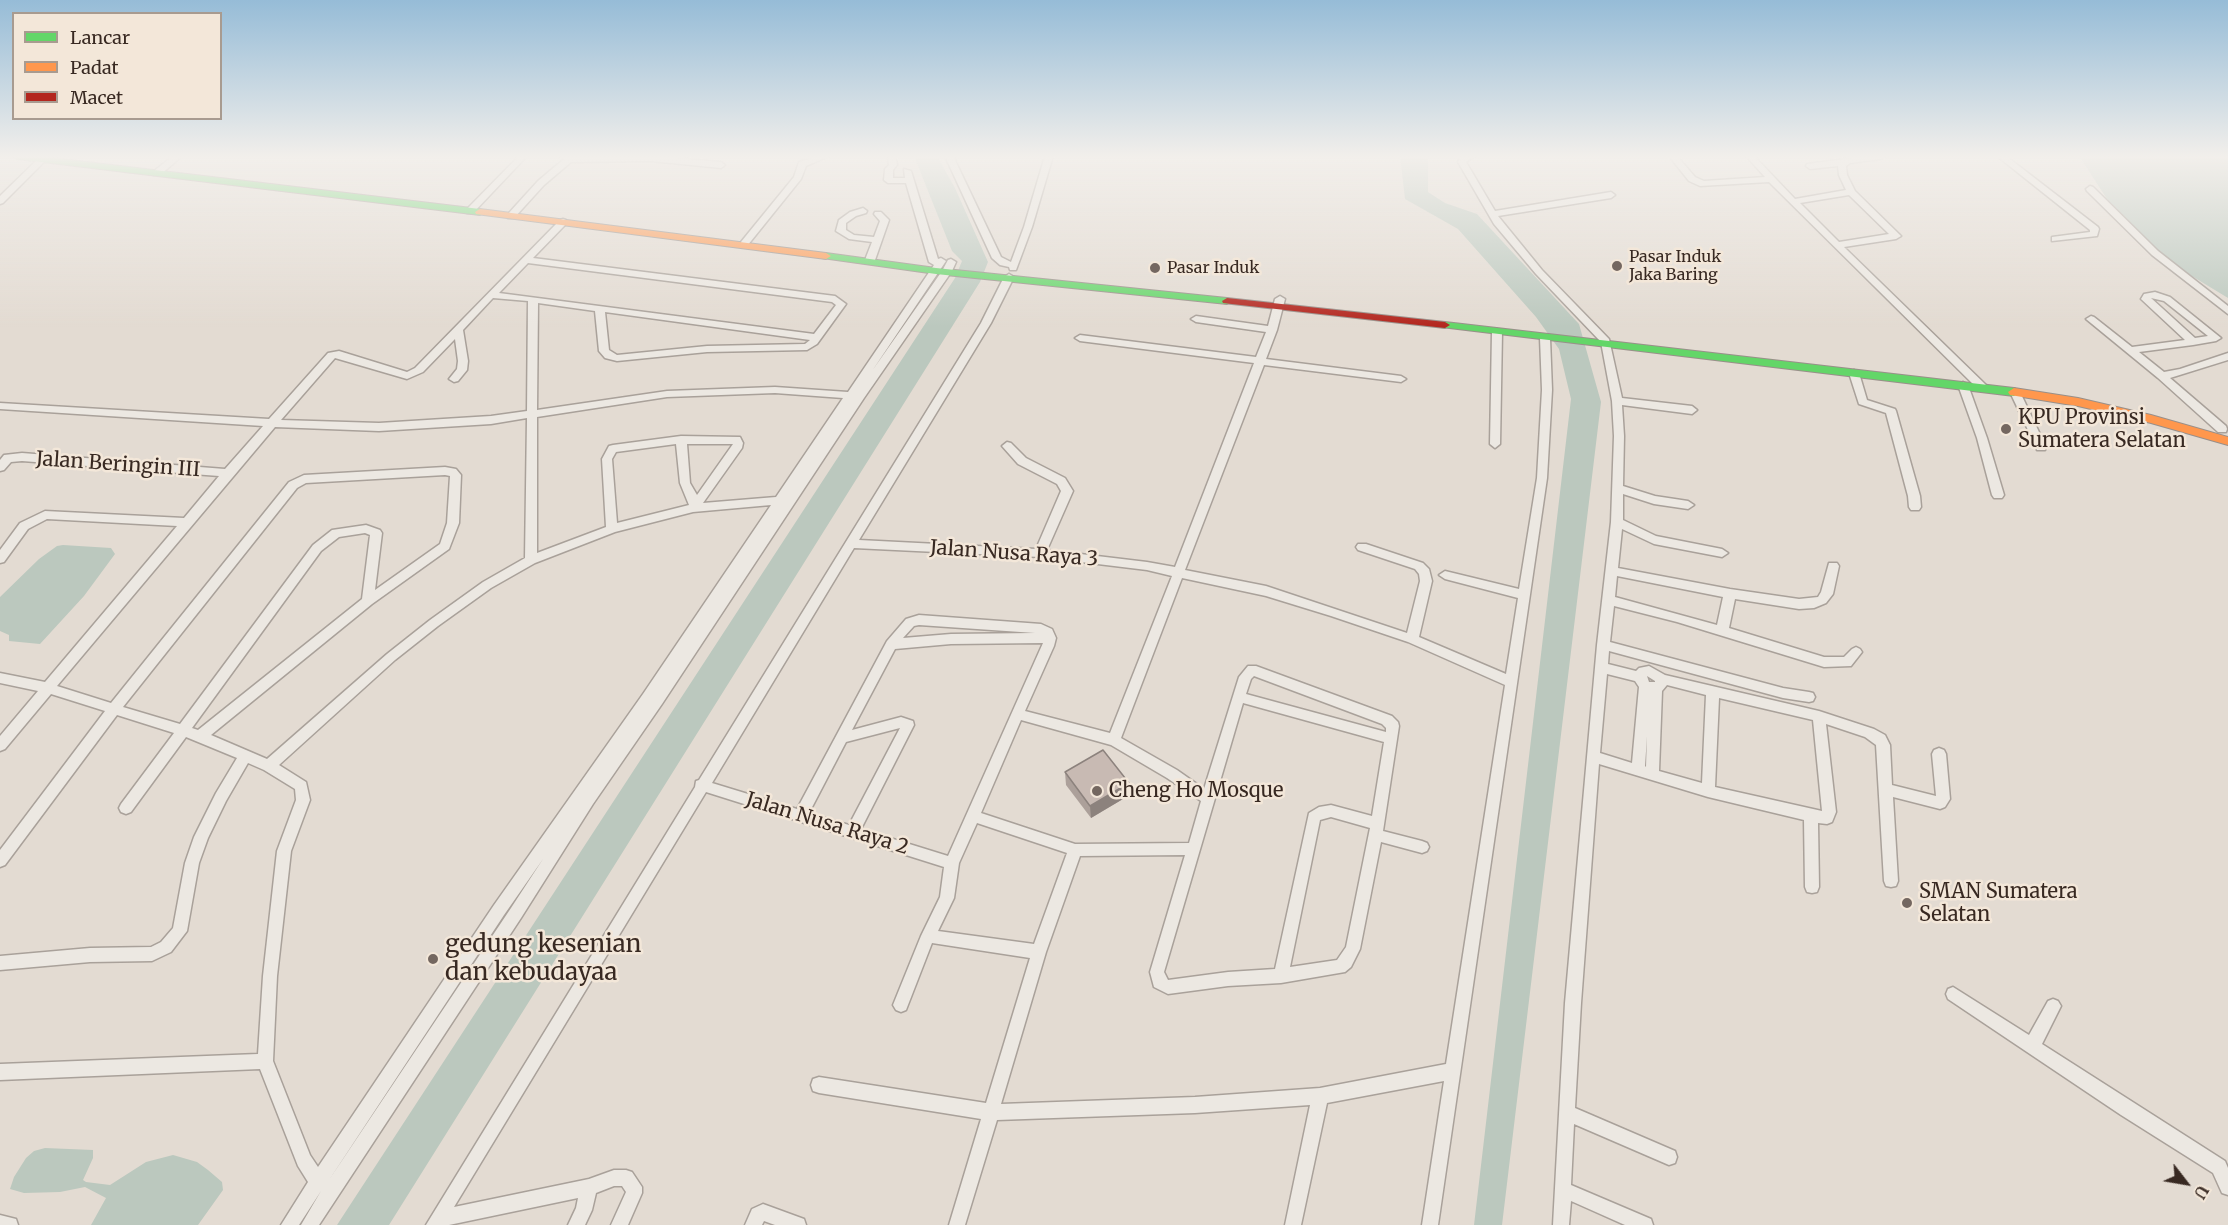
<!DOCTYPE html>
<html>
<head>
<meta charset="utf-8">
<style>
  body { margin:0 }
  #map { position:relative; width:2228px; height:1225px; overflow:hidden; background:#e3dbd2; font-family:Merriweather,serif }
  canvas { display:block }
  .legend { position:absolute; left:12px; top:12px; width:210px; height:108px; box-sizing:border-box; background:#f3e7d9; border:2px solid #a89b90; margin:0; padding:8px 10px; list-style:none; font-size:18px; color:#382922 }
  .legend li { display:flex; align-items:center; gap:12px; height:30px }
  .legend b { width:30px; border:2px solid #a89b90 }
  .north { position:absolute; left:2156px; top:1153px; width:60px; height:60px; -webkit-text-stroke:4px #f3e7d9; paint-order:stroke; rotate:121deg; font-size:16px; font-weight:700; line-height:24px; text-align:center; color:#382922 }
  .north::after { content:''; display:block; margin:auto; width:21px; height:27px; background:#382922; clip-path:polygon(50% 0,100% 100%,50% 72%,0 100%) }
</style>
</head>
<body>
<div id="map">
<canvas width="2228" height="1225"></canvas>
<ul class="legend">
<li><b style="height:8px;background:#63d668"></b>Lancar</li>
<li><b style="height:8px;background:#ff974d"></b>Padat</li>
<li><b style="height:8px;background:#b3261e"></b>Macet</li>
</ul>
<div class="north">U</div>
</div>
<script>
const g = document.querySelector('canvas').getContext('2d');
g.lineJoin = 'round';
function paint(path, color) { g.fillStyle = color; g.fill(path, 'evenodd'); }
const shape = rows => new Path2D(rows.map(r => 'M' + r).join(''));
function trace(path, color, width, dash) { g.strokeStyle = color; g.lineWidth = width; g.lineCap = dash ? 'butt' : 'round'; g.setLineDash(dash || []); g.stroke(path); }
function write(font, color, halo, rows, align = 'center') {
  g.font = font + ' Merriweather,serif'; g.lineWidth = 5; g.setLineDash([]); g.textBaseline = 'middle'; g.strokeStyle = halo; g.fillStyle = color; for (const [text, x, y, turn = 0] of rows) {
    g.save(); g.translate(x, y); g.rotate((+turn || 0) * Math.PI / 180); g.textAlign = isNaN(turn) ? turn : align; if (halo) g.strokeText(text, 0, 0); g.fillText(text, 0, 0); g.restore();
  }
}
const water = shape([
  [914,156,937,156,955,188,988,262,980,282,389,1225,337,1225,955,278,962,261,952,251],
  [1400,156,1428,156,1428,192,1445,203,1477,214,1579,324,1601,402,1502,1225,1474,1225,1571,399,1559,349,1536,317,1458,229,1405,199],
  [2079,156,2228,156,2228,298,2172,264,2107,199],
  [63,545,111,548,115,554,84,596,40,644,9,641,9,635,0,631,0,597,39,559,57,546],
  [45,1148,93,1150,93,1158,83,1180,86,1182,110,1185,146,1162,173,1155,197,1162,208,1170,222,1182,223,1190,198,1225,91,1225,106,1198,85,1187,60,1192,24,1193,10,1189,14,1177,26,1158,34,1151]
]);
const street = shape([
  [173,156,182,156,160,175,154,175,154,171,173,156],
  [519,156,527,156,473,213,467,213,467,209,519,156],
  [560,156,652,156,721,162,725,165,721,168,651,161,571,162,544,185,514,218,508,218,508,214,538,181,564,159,560,156],
  [818,156,829,156,806,166,801,179,747,246,741,246,741,242,794,177,799,162,818,156],
  [892,156,896,159,897,165,893,170,893,178,905,178,904,169,911,171,938,259,941,258,946,261,872,371,942,271,948,260,951,259,956,262,952,271,864,398,662,704,593,804,521,918,319,1225,301,1225,321,1191,299,1225,281,1225,308,1182,298,1166,260,1069,0,1080,0,1064,258,1054,263,976,277,851,296,800,295,789,264,770,248,763,226,801,208,838,199,863,187,931,171,952,152,961,90,962,0,970,0,956,90,948,151,947,161,942,173,928,185,863,194,837,216,793,237,758,186,737,131,812,126,814,121,812,119,808,121,804,174,733,117,715,5,865,0,867,0,850,105,711,51,694,5,749,0,751,0,736,38,691,0,683,0,673,45,682,177,526,47,519,28,529,4,562,0,563,0,550,20,523,45,511,184,518,219,476,22,461,11,462,4,470,0,471,0,460,4,455,22,453,225,469,263,426,0,409,0,403,269,419,328,353,339,351,407,372,415,368,560,220,563,219,566,220,566,224,533,258,835,296,846,304,817,344,807,350,707,352,617,361,605,358,599,351,595,311,538,303,537,410,667,391,775,387,848,392,934,265,929,262,906,183,888,183,884,180,885,169,889,165,888,159,892,156],
  [528,263,832,302,836,305,814,334,499,293,528,263],
  [493,298,528,301,527,411,491,416,379,423,281,420,335,358,407,379,423,372,455,339,458,361,457,369,449,379,454,382,458,381,467,370,468,361,463,330,493,298],
  [605,312,810,340,805,344,707,346,617,355,609,350,605,312],
  [775,393,843,398,776,497,703,503,742,448,743,443,740,437,681,436,613,445,609,446,602,459,606,527,537,553,537,417,667,397,775,393],
  [527,418,525,558,483,582,430,620,387,654,267,759,211,735,372,604,449,549,459,523,461,475,456,469,445,467,304,475,289,482,111,703,57,686,275,427,379,431,491,424,527,418],
  [676,444,680,483,689,505,617,523,612,459,616,452,676,444],
  [687,444,733,444,697,495,690,483,687,444],
  [445,475,450,476,447,523,440,544,375,590,382,533,380,530,366,525,332,530,313,545,180,724,123,707,297,488,306,483,445,475],
  [771,505,643,694,494,905,318,1167,310,1155,273,1061,277,976,291,851,310,800,306,782,279,765,395,660,438,626,491,588,535,563,615,532,693,512,771,505],
  [365,533,370,535,362,599,198,730,192,728,321,551,339,537,365,533],
  [543,859,511,908,329,1180,504,915,543,859],
  [945,156,953,156,1001,257,1011,262,1024,227,1045,156,1053,156,1032,227,1016,270,1010,270,1009,267,1000,265,992,258,945,156],
  [1461,156,1475,156,1466,162,1495,211,1611,192,1615,195,1611,198,1498,216,1542,270,1609,339,1622,398,1692,406,1697,410,1692,414,1622,405,1624,436,1623,486,1655,496,1688,501,1694,505,1688,509,1654,504,1623,494,1623,520,1656,536,1722,549,1728,553,1722,557,1654,544,1622,529,1618,568,1730,589,1799,599,1818,597,1821,592,1829,563,1837,563,1839,566,1833,594,1826,603,1814,608,1799,609,1735,599,1729,628,1824,657,1844,657,1852,649,1856,647,1860,649,1862,652,1851,666,1824,667,1677,622,1614,606,1610,642,1783,688,1809,692,1813,693,1815,697,1813,701,1809,702,1783,698,1609,651,1608,664,1636,671,1639,668,1649,666,1665,675,1819,711,1874,729,1885,735,1890,745,1892,785,1936,796,1932,754,1934,750,1939,748,1944,750,1946,754,1950,799,1945,807,1940,809,1893,797,1898,881,1896,886,1891,887,1886,886,1884,881,1876,745,1865,737,1826,724,1836,812,1832,822,1827,824,1818,823,1819,887,1817,892,1812,893,1807,892,1805,887,1804,820,1708,797,1599,764,1581,1003,1575,1108,1675,1151,1677,1157,1675,1163,1669,1165,1574,1124,1571,1185,1651,1219,1653,1225,1625,1225,1571,1201,1569,1225,1553,1225,1565,1003,1597,645,1611,522,1614,436,1612,401,1601,342,1536,274,1494,224,1458,162,1461,156],
  [1617,576,1723,597,1717,625,1615,597,1617,576],
  [1607,674,1635,681,1639,687,1632,763,1600,753,1607,674],
  [1647,676,1655,681,1655,682,1649,682,1647,676],
  [1667,685,1706,695,1702,783,1659,771,1662,691,1667,685],
  [1719,698,1813,720,1822,811,1715,787,1719,698],
  [1647,736,1646,767,1645,766,1647,736],
  [1669,156,1677,156,1695,177,1704,181,1765,177,1746,156,1754,156,1795,199,1846,190,1839,175,1838,166,1810,169,1806,166,1807,164,1867,156,1885,156,1881,159,1850,163,1846,166,1847,175,1855,191,1901,236,1896,239,1844,247,1986,385,1986,389,1978,389,1769,182,1700,186,1689,181,1669,156],
  [1849,195,1889,234,1839,242,1800,203,1849,195],
  [1997,156,2006,156,2098,227,2099,229,2097,236,2052,241,2052,237,2090,232,2090,230,1997,156],
  [40,157,47,159,3,203,0,204,0,196,40,157],
  [2090,186,2093,187,2158,251,2228,306,2228,314,2152,255,2087,191,2086,189,2090,186],
  [863,208,867,211,866,213,856,216,846,223,846,230,854,235,874,237,880,221,874,214,875,212,881,212,889,220,875,260,870,263,865,260,872,242,849,239,836,231,839,220,850,212,863,208],
  [1009,274,1014,277,991,323,859,540,1036,549,1061,491,1057,484,1018,464,1002,446,1007,442,1011,443,1026,458,1065,478,1073,491,1047,550,1147,562,1175,567,1254,363,1080,341,1075,338,1080,335,1256,357,1266,332,1196,322,1191,319,1196,316,1268,326,1275,299,1280,296,1285,299,1277,330,1266,359,1401,376,1406,379,1401,382,1264,365,1185,570,1266,586,1407,633,1420,581,1419,574,1415,569,1358,550,1356,547,1358,544,1366,544,1423,563,1429,569,1432,581,1419,637,1506,674,1518,598,1445,579,1439,575,1445,571,1519,589,1537,478,1542,390,1540,338,1545,335,1550,338,1552,390,1547,478,1438,1225,1422,1225,1444,1081,1327,1103,1301,1225,1285,1225,1310,1105,1195,1113,997,1120,965,1225,949,1225,981,1119,819,1093,813,1091,811,1085,813,1079,819,1077,986,1103,1030,958,932,943,906,1010,901,1012,896,1010,893,1005,921,936,940,897,944,867,706,792,454,1207,589,1179,614,1170,626,1170,632,1172,642,1187,642,1193,628,1225,611,1225,626,1192,622,1186,614,1186,596,1193,592,1210,585,1225,568,1225,576,1208,578,1198,449,1225,426,1225,695,787,696,781,699,780,981,323,1004,277,1009,274],
  [854,548,1040,557,1147,570,1172,576,1110,733,1025,711,1054,646,1056,638,1052,629,1041,624,919,615,906,619,887,641,797,809,712,783,854,548],
  [1182,578,1266,596,1331,616,1408,642,1505,685,1446,1064,1320,1088,1195,1097,1001,1104,1046,952,1080,856,1185,855,1150,972,1154,987,1168,994,1228,986,1281,983,1345,972,1351,967,1360,949,1381,842,1422,853,1427,851,1429,847,1427,843,1422,841,1383,831,1399,726,1398,722,1392,716,1256,666,1248,666,1239,677,1204,789,1177,770,1121,738,1182,578],
  [919,625,1035,633,951,634,903,638,914,626,919,625],
  [1043,643,948,856,861,829,914,725,913,721,901,717,852,730,895,649,951,644,1043,643],
  [1254,676,1382,724,1386,728,1386,732,1246,694,1251,679,1254,676],
  [1243,703,1384,742,1372,816,1331,805,1319,807,1309,813,1275,969,1228,972,1168,980,1164,972,1243,703],
  [1021,720,1111,745,1167,778,1201,801,1189,843,1075,844,981,813,1021,720],
  [900,728,849,825,809,813,846,742,900,728],
  [1331,817,1370,828,1346,947,1337,960,1290,967,1320,820,1331,817],
  [977,823,1067,853,1034,944,938,931,954,898,959,863,977,823],
  [2155,292,2170,297,2221,338,2216,341,2193,345,2139,352,2164,372,2180,369,2228,353,2228,360,2170,378,2226,426,2227,429,2226,432,2218,432,2158,378,2086,319,2091,316,2094,317,2132,347,2185,340,2141,299,2144,294,2155,292],
  [2151,298,2164,301,2208,336,2195,338,2151,298],
  [1497,329,1502,332,1500,444,1495,448,1490,444,1492,332,1497,329],
  [1854,370,1859,373,1867,400,1895,409,1896,411,1920,496,1921,507,1919,510,1911,510,1909,507,1908,496,1886,413,1859,404,1849,373,1854,370],
  [1963,382,1968,385,1987,438,2004,495,2002,498,1994,498,1992,495,1977,438,1958,385,1963,382],
  [2015,389,2020,392,2046,447,2045,450,2037,450,2036,447,2010,392,2015,389],
  [1953,987,2029,1035,2048,1001,2053,999,2058,1001,2061,1006,2042,1044,2225,1161,2228,1168,2228,1195,2222,1193,2213,1173,2121,1115,1948,999,1946,994,1948,989,1953,987],
  [763,1204,804,1219,806,1225,775,1225,764,1221,762,1225,745,1225,752,1209,763,1204],
  [0,1215,16,1219,18,1225,0,1225,0,1215]
]);
const fast = shape([
  [12,156,37,156,480,209,485,212,480,215,17,159,12,156],
  [826,253,936,268,1227,298,1232,301,1227,304,936,274,822,258,822,254,826,253],
  [1445,322,2014,388,2020,392,2014,396,1441,327,1440,325,1445,322]
]);
const slow = shape([
  [480,209,826,253,831,256,826,259,476,214,475,212,480,209],
  [2014,388,2078,398,2151,415,2228,437,2228,445,2151,423,2078,406,2010,395,2008,392,2014,388]
]);
const jam = shape([
  [1227,298,1445,322,1450,325,1445,328,1223,303,1222,301,1227,298]
]);
const wall = shape([
  [1065,772,1128,796,1091,818,1066,785]
]);
const shadedWall = shape([
  [1129,783,1128,796,1091,818,1090,806]
]);
const building = shape([
  [1103,750,1129,783,1090,806,1065,772,1103,750]
]);
const markers = [
  [1617,266,6,"#746760"],
  [1155,268,6,"#746760"],
  [2006,429,6,"#746760"],
  [1097,791,6,"#746760"],
  [1907,903,6,"#746760"],
  [433,959,6,"#746760"]
];
const farPoinames = [
  ["Pasar Induk",1629,257],
  ["Jaka Baring",1629,275],
  ["Pasar Induk",1167,268]
];
const poiNames = [
  ["KPU Provinsi",2018,418],
  ["Sumatera Selatan",2018,441],
  ["Cheng Ho Mosque",1109,791],
  ["SMAN Sumatera",1919,892],
  ["Selatan",1919,915]
];
const streetNames = [
  ["Jalan Beringin III",118,465,4],
  ["Jalan Nusa Raya 3",1014,554,4],
  ["Jalan Nusa Raya 2",827,824,17]
];
const nearPoinames = [
  ["gedung kesenian",445,945],
  ["dan kebudayaa",445,973]
];
paint(water, '#bbc8be');
trace(street, '#a9a19a', 3);
trace(fast, '#99908a', 2);
trace(slow, '#99908a', 2);
trace(jam, '#99908a', 2);
paint(street, '#ece8e2');
paint(fast, '#63d668');
paint(slow, '#ff974d');
paint(jam, '#b3261e');
paint(wall, '#aca09a');
paint(shadedWall, '#8c827d');
paint(building, '#c8bab3');
trace(building, '#8c827d', 1.5);
const sky = g.createLinearGradient(0, 0, 0, 327);
sky.addColorStop(0, '#96bcd7');
sky.addColorStop(0.48, '#f2efeb');
sky.addColorStop(1, '#f2efeb00');
g.fillStyle = sky;
g.fillRect(0, 0, 2228, 327);
for (const [x, y, r, color] of markers) { const dot = new Path2D(); dot.arc(x, y, r, 0, 2 * Math.PI); g.fillStyle = color; g.fill(dot); trace(dot, '#f3e7d9', 2); }
write('16px', '#382922', '#f3e7d9', farPoinames, 'left');
write('20px', '#382922', '#f3e7d9', poiNames, 'left');
write('20px', '#382922', '#f3e7d9', streetNames);
write('24px', '#382922', '#f3e7d9', nearPoinames, 'left');
</script>
</body>
</html>
